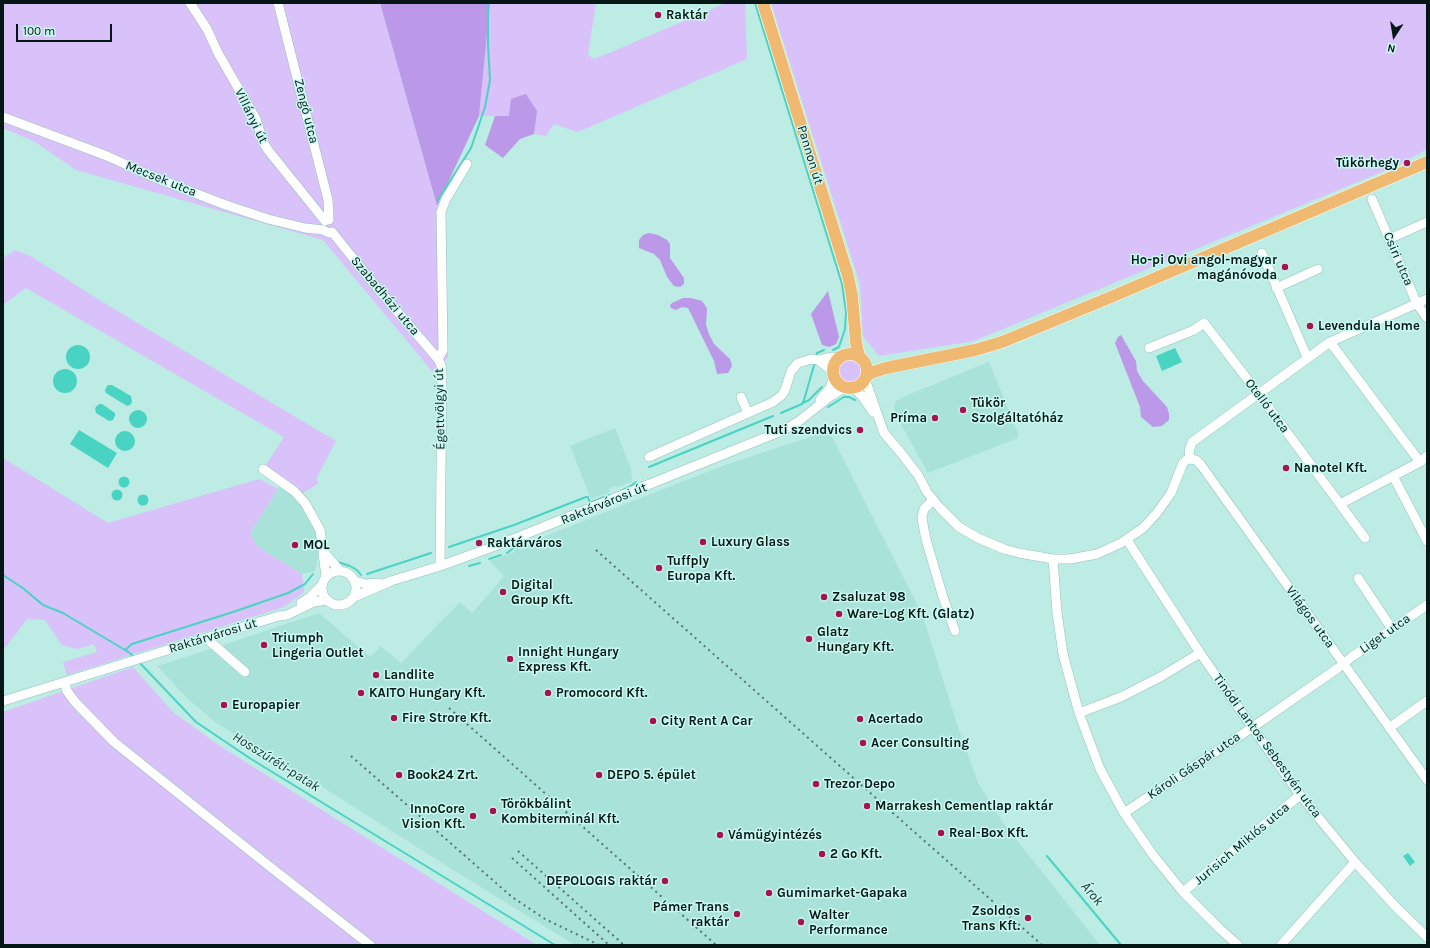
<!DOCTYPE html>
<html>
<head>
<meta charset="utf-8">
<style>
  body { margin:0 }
  #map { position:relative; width:1430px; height:948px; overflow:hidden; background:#bcece4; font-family:Karla,sans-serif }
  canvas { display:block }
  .frame { position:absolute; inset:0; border:4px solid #051715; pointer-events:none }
  .north { position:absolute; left:1374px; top:16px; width:40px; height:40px; -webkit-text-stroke:3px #c9f9f1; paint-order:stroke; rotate:192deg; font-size:11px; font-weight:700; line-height:16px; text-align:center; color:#051715 }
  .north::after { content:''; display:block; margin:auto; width:14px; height:18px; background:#051715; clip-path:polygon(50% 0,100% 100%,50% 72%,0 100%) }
  .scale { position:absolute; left:16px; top:24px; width:96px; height:18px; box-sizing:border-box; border:2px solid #051715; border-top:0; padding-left:5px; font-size:12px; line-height:14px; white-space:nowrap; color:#051715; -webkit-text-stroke:3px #c9f9f1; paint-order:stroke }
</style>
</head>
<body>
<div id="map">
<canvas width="1430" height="948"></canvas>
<div class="frame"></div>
<div class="north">N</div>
<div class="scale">100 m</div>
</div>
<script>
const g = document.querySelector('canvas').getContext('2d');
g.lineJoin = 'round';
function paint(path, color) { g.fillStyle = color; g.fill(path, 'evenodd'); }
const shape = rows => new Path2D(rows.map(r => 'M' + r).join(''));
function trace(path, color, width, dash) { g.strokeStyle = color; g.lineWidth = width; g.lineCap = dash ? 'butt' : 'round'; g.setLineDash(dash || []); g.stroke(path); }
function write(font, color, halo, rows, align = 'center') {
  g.font = font + ' Karla,sans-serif'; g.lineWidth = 3; g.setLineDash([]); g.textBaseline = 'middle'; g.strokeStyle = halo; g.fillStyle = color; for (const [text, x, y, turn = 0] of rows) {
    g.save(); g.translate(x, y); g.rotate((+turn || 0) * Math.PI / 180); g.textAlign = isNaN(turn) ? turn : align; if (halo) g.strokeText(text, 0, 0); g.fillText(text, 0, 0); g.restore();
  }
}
const built = shape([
  [989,362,1018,433,1018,438,928,473,896,415,894,408,896,401,903,397],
  [615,428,631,469,632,482,617,487,616,486,610,488,609,492,591,499,570,446],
  [829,431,922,614,957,724,978,783,1004,824,1100,945,575,945,466,878,316,783,260,750,214,721,188,699,157,666,211,649,245,677,249,672,224,648,223,645,319,613,370,657,381,646,401,663,460,602,472,613,488,595,504,576,490,561,514,552,516,548,681,482,731,463],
  [281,485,289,491,305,509,318,535,318,556,315,571,302,574,258,547,250,533]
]);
const green = shape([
  [3,3,380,3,437,207,446,264,448,358,432,371,323,240,76,170,35,142,3,128],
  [490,3,596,3,588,54,593,59,602,56,726,3,745,3,747,59,578,132,554,124,546,136,534,134,536,111,509,116,479,116],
  [771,3,1427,3,1427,149,1401,164,974,341,879,356,863,336,860,284],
  [15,250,32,257,104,303,336,441,317,477,318,484,301,494,288,481,266,465,284,437,26,288,3,305,3,258],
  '838 371a12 12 0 1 1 24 0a12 12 0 1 1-24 0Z',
  [3,458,108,523,259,479,278,489,250,533,258,547,302,574,304,592,284,607,67,675,63,662,97,652,94,644,77,649,62,645,45,620,27,619,6,647,3,648],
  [133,667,173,712,220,746,537,945,3,945,3,712]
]);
const forest = shape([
  [380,3,490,3,479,116,437,206],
  [526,94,537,111,534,134,520,139,503,158,485,145,495,116,509,116,511,99],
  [649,233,658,235,667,240,670,244,670,258,684,278,684,284,680,287,674,286,667,277,660,260,654,254,639,248,639,240,643,235],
  [828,291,839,337,836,344,829,347,822,345,811,314],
  [683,298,691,298,702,301,707,308,706,325,709,334,714,344,730,359,732,366,728,373,717,374,714,361,688,308,682,307,676,310,671,308,670,305,672,303],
  [1121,335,1136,361,1137,371,1143,381,1167,407,1169,414,1169,420,1162,426,1153,427,1141,417,1140,407,1115,343,1118,337]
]);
const water = shape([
  '66 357a12 12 0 1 1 24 0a12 12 0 1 1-24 0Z',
  [1175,348,1182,362,1162,371,1156,356],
  '53 381a12 12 0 1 1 24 0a12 12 0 1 1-24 0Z',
  [109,385,112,385,131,396,132,402,130,405,127,406,106,393,105,390,107,386],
  [99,404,102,404,115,413,115,416,113,420,109,421,96,413,95,408],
  '129 419a9 9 0 1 1 18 0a9 9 0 1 1-18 0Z',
  [79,430,117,453,108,468,70,444],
  '115 441a10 10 0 1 1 20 0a10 10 0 1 1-20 0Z',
  '118.5 482a5.5 5.5 0 1 1 11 0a5.5 5.5 0 1 1-11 0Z',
  '111.5 495a5.5 5.5 0 1 1 11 0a5.5 5.5 0 1 1-11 0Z',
  '137.5 500a5.5 5.5 0 1 1 11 0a5.5 5.5 0 1 1-11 0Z',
  [1408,853,1415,862,1410,866,1403,856]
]);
const stream = shape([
  [755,3,842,284,846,312,845,329,839,347,833,350],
  [438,200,471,148,485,107,490,80,488,45,488,10,489,3],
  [816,358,817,353,824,350],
  [803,403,809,400,822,387],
  [828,407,844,397,849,397,855,400],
  [781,413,802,404,804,400,815,362],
  [649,467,773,416],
  [621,491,631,486,636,482],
  [449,547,514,525,586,497,588,497,590,503,609,495],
  [507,553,516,546],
  [489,559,501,555],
  [338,562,350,566,357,570,361,575],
  [469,566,480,563],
  [367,574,431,553],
  [3,575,24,589,43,605,63,613,130,653,134,657],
  [125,650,132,644,236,611,288,593,305,584,313,574],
  [138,661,196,722,251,759,555,945],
  [1047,856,1121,945]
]);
const minor = shape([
  [190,3,207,29,218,53,256,119,263,142,268,150,325,221],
  [278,3,328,200,329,220],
  [3,117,107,156,151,176,223,204,268,219,305,228,323,230,329,233,332,232],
  [1372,199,1417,304,1427,318],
  [332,232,378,289,438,359,441,365,442,374,440,566],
  [1389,239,1427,222],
  [1262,253,1307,357],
  [1276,288,1318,269],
  [1330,342,1420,462],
  [1149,348,1194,330,1204,323,1258,393,1365,538],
  [438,359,443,350,441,212,446,199,467,164],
  [818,360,833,371],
  [865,379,884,433,901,453,918,475,927,492,940,508,959,527,978,538,1004,549,1019,553,1053,559,1070,559,1097,554,1121,543,1143,528,1156,514,1171,493,1183,463,1186,460,1190,459],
  [852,387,862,396,873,412],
  [741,397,748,413],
  [820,400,830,388,834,375],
  [649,457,773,402,782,395,785,390,791,371,798,363,811,359,818,360,832,357,839,358],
  [1190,459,1196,460,1201,465,1427,780],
  [1190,459,1189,451,1192,442,1199,437,1330,342,1427,299],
  [263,469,294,491,305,503,320,530,323,550],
  [1393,476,1427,541],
  [933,500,924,509,922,517,924,530,927,543,943,597,955,631],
  [1340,504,1420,462,1427,456],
  [1127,540,1200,653,1300,795,1355,862,1394,905,1427,937],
  [323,551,340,571],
  [323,553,326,577],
  [1053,559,1057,613,1063,654,1079,713,1100,769,1124,813,1153,855,1183,892,1220,929,1238,945],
  '322 588a17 17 0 1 1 34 0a17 17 0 1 1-34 0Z',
  [1358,578,1392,629],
  [354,581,366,584,379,583],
  [354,597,391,581,440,566,506,542,784,430,799,421,828,398,846,387],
  [301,603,310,597,321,586],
  [206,638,245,672],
  [64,682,67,691,75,702,114,742,264,862,370,945],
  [3,701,206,638,279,616,287,615,314,602,326,600],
  [1079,713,1121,697,1162,676,1200,653],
  [1389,728,1427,701],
  [1124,813,1253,727,1338,668,1353,656,1427,605],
  [1183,892,1300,795],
  [1281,945,1355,862]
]);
const major = shape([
  [763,3,848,276,852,296,856,342,859,357],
  '833 371a17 17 0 1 1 34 0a17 17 0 1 1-34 0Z',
  [866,376,873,372,886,368,975,350,1002,342,1111,297,1427,162]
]);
const rail = shape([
  [596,550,1042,945],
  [449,708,716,945],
  [351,756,512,897,545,919,599,945],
  [518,851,624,945],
  [512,858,609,945]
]);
const markers = [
  [658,15,4,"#a61350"],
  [1407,163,4,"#a61350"],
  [1285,267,4,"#a61350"],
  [1310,326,4,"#a61350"],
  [963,410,4,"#a61350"],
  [935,418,4,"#a61350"],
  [860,430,4,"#a61350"],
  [1286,468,4,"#a61350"],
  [703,542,4,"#a61350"],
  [479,543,4,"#a61350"],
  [295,545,4,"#a61350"],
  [659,568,4,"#a61350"],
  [503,592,4,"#a61350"],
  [824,597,4,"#a61350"],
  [839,614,4,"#a61350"],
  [809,639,4,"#a61350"],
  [264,645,4,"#a61350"],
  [510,659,4,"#a61350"],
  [376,675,4,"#a61350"],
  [361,693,4,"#a61350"],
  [548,693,4,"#a61350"],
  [224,705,4,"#a61350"],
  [394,718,4,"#a61350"],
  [860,719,4,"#a61350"],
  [653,721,4,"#a61350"],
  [863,743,4,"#a61350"],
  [399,775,4,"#a61350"],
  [599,775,4,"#a61350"],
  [816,784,4,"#a61350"],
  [867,806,4,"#a61350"],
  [493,811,4,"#a61350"],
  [473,816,4,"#a61350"],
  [941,833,4,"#a61350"],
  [720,835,4,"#a61350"],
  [822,854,4,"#a61350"],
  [665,881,4,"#a61350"],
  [769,893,4,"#a61350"],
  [737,914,4,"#a61350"],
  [1028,918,4,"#a61350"],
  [801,922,4,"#a61350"]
];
const poiNames = [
  ["Raktár",666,15],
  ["Tükörhegy",1399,163,"right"],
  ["Ho-pi Ovi angol-magyar",1277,260,"right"],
  ["magánóvoda",1277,275,"right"],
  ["Levendula Home",1318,326],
  ["Tükör",971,403],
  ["Szolgáltatóház",971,418],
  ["Príma",927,418,"right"],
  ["Tuti szendvics",852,430,"right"],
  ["Nanotel Kft.",1294,468],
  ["Luxury Glass",711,542],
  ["Raktárváros",487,543],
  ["MOL",303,545],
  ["Tuffply",667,561],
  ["Europa Kft.",667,576],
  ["Digital",511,585],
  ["Group Kft.",511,600],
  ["Zsaluzat 98",832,597],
  ["Ware-Log Kft. (Glatz)",847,614],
  ["Glatz",817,632],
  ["Hungary Kft.",817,647],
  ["Triumph",272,638],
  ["Lingeria Outlet",272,653],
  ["Innight Hungary",518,652],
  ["Express Kft.",518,667],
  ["Landlite",384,675],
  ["KAITO Hungary Kft.",369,693],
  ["Promocord Kft.",556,693],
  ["Europapier",232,705],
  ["Fire Strore Kft.",402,718],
  ["Acertado",868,719],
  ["City Rent A Car",661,721],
  ["Acer Consulting",871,743],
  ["Book24 Zrt.",407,775],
  ["DEPO 5. épület",607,775],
  ["Trezor Depo",824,784],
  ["Törökbálint",501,804],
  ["Kombiterminál Kft.",501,819],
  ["Marrakesh Cementlap raktár",875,806],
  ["InnoCore",465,809,"right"],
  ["Vision Kft.",465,824,"right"],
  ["Real-Box Kft.",949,833],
  ["Vámügyintézés",728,835],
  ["2 Go Kft.",830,854],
  ["DEPOLOGIS raktár",657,881,"right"],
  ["Gumimarket-Gapaka",777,893],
  ["Pámer Trans",729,907,"right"],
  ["raktár",729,922,"right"],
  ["Zsoldos",1020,911,"right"],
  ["Trans Kft.",1020,926,"right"],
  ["Walter",809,915],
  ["Performance",809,930]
];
const streetNames = [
  ["Zengő utca",306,111,76],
  ["Villányi út",251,116,64],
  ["Pannon út",810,155,73],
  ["Mecsek utca",161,179,22],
  ["Csiri utca",1398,259,67],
  ["Szabadházi utca",385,296,50],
  ["Otelló utca",1267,406,53],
  ["Égettvölgyi út",440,409,-91],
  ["Raktárvárosi út",604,504,-22],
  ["Világos utca",1310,617,54],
  ["Liget utca",1385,634,-35],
  ["Raktárvárosi út",213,636,-17],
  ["Tinódi Lantos Sebestyén utca",1267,746,54],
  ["Károli Gáspár utca",1194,766,-34],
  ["Jurisich Miklós utca",1242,844,-40]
];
const waterNames = [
  ["Hosszúréti-patak",276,762,32],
  ["Árok",1092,894,50]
];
paint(built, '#a8e2d9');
paint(green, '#d9c1f9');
paint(forest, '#bc98e9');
paint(water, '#49d3c3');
trace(stream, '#49d3c3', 2);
trace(minor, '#93c1ba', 10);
trace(major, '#fff', 13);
trace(minor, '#fff', 9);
trace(major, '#efb971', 12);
trace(rail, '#55746f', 2, [2, 4]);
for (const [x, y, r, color] of markers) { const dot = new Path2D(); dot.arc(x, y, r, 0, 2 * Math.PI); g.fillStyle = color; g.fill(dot); trace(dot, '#c9f9f1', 1.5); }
write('bold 13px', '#051715', '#c9f9f1', poiNames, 'left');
write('13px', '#051715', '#c9f9f1', streetNames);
write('italic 14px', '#1a322e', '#c9f9f1', waterNames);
</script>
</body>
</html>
